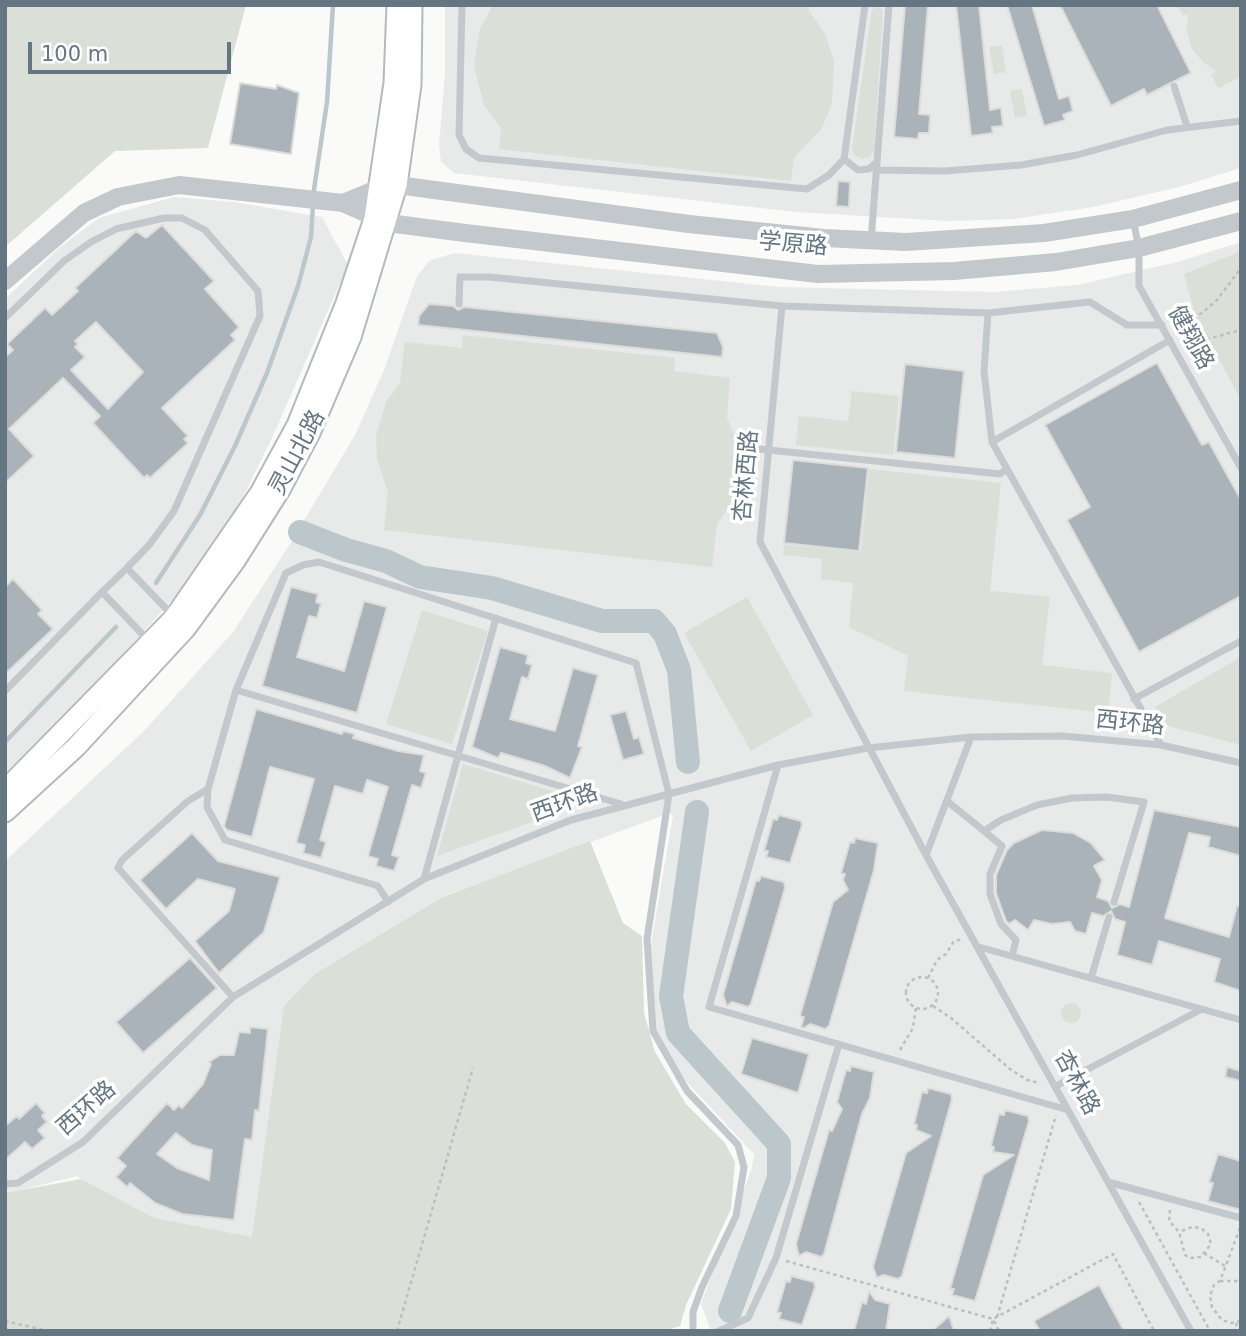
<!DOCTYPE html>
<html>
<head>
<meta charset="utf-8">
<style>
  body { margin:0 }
  #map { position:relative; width:1246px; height:1336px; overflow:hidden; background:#fafaf8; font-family:"DejaVu Sans",sans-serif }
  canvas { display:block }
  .frame { position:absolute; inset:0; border:7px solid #657683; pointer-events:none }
  .scale { position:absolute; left:28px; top:42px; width:203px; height:32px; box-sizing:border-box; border:4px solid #657683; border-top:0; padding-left:9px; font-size:21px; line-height:24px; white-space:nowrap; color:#657683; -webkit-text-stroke:5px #fff; paint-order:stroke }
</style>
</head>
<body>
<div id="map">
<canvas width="1246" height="1336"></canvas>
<div class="frame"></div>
<div class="scale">100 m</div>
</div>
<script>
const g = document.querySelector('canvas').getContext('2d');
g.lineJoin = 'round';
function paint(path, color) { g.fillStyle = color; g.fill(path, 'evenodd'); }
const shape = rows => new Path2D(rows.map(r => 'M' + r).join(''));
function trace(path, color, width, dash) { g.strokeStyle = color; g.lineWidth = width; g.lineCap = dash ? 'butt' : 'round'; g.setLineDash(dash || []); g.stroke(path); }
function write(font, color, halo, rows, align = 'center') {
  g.font = font + ' "DejaVu Sans","Noto Sans SC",sans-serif'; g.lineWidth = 7; g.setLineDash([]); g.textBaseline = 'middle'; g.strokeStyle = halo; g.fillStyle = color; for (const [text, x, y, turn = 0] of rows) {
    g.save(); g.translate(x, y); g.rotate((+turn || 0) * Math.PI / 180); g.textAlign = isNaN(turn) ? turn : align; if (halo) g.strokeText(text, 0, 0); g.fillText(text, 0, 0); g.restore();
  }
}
const built = shape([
  [445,5,1241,5,1241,168,1179,187,1093,207,1014,219,949,221,796,212,454,173,441,162,439,144,445,74],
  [174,197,234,202,322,217,348,265,272,438,239,505,197,573,122,655,5,773,5,299,60,247,99,218],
  [1241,242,1241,1331,711,1331,701,1304,752,1168,754,1154,683,1078,653,1033,649,956,673,816,670,813,447,895,304,989,266,1241,209,1247,111,1203,77,1176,5,1194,5,861,144,731,233,632,290,544,355,435,384,370,417,276,430,260,455,253,779,287,994,292,1077,285,1177,262]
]);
const green = shape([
  [5,5,246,5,208,148,115,151,5,247],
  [493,5,809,5,809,11,825,34,834,61,832,103,822,128,794,158,791,181,499,149,501,128,484,105,474,66,480,29],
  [1177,5,1241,5,1241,77,1218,88,1211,74,1216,71,1203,62,1192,49,1187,31,1188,14,1183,16],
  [878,6,883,11,874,150,870,157,863,159,855,156,852,148,872,10],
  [1002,45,1006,72,994,74,989,47],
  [1022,89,1027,116,1015,118,1010,91],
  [1241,251,1241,400,1196,317,1184,274],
  [463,335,675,358,674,371,730,378,727,418,736,439,739,473,730,505,717,524,712,567,384,530,388,492,377,459,376,436,386,402,400,383,405,342,462,348],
  [852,391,899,396,893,455,796,445,799,416,848,421],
  [869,469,1001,483,990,591,1050,597,1042,665,1112,673,1108,713,904,691,908,656,849,627,853,583,821,579,822,559,783,555,784,545,861,552],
  [747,597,813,715,751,751,684,633],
  [422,610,488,631,452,744,386,724],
  [1241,657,1241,745,1168,726,1155,707],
  [463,764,575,798,579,805,437,856],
  [590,841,623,923,642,936,644,1013,655,1052,686,1104,725,1143,735,1162,731,1209,686,1305,680,1326,664,1331,5,1331,5,1193,81,1179,154,1218,252,1237,284,1006,315,974,443,897],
  '1061 1013a10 10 0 1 1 20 0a10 10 0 1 1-20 0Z'
]);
const stream = shape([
  [313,196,327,102,333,5],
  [156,583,200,515,235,446,267,373,298,286,311,237,313,204],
  [5,742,116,627]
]);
const river = shape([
  [300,532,346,550,386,561,420,577,492,588,602,621,654,621,665,634,679,670,688,762],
  [697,812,671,996,678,1033,779,1144,779,1178,730,1311]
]);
const building = shape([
  [905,5,928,5,919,114,930,115,929,133,919,133,918,139,894,137,905,5],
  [956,5,979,5,990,110,1001,108,1003,126,992,127,993,133,971,136,956,5],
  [1007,5,1032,5,1059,99,1069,96,1073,111,1063,115,1065,120,1044,126,1007,5],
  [1060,5,1157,5,1191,73,1147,95,1144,89,1111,106,1060,5],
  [240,83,276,89,277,85,299,93,291,154,230,144,240,83],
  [838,181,850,182,849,207,836,206,838,181],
  [162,225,214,281,205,289,239,327,231,335,235,340,162,408,188,436,184,439,188,443,150,478,147,475,144,478,93,423,100,416,63,378,9,429,34,456,5,483,5,357,13,350,7,344,45,308,52,315,78,291,75,288,136,231,146,238,162,225],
  [96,322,143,372,108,409,71,370,85,357,75,347,78,344,75,341,96,322],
  [429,304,453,306,458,310,464,307,717,333,723,347,722,357,418,325,419,316,429,304],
  [1157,363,1202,445,1209,442,1241,500,1241,596,1139,652,1067,520,1090,507,1045,425,1157,363],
  [905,364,964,371,955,458,896,452,905,364],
  [793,460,868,468,859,551,784,543,793,460],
  [13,579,42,610,38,614,53,629,5,674,5,587,13,579],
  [291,587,318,594,316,602,321,604,317,618,309,616,297,657,344,671,364,601,387,607,357,713,262,686,291,587],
  [500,647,528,655,526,663,532,665,528,679,522,677,510,719,555,731,573,668,598,675,578,746,582,747,570,778,545,766,501,753,498,758,472,747,500,647],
  [256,709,342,734,343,731,355,734,353,738,398,751,424,755,420,771,426,773,421,788,412,785,392,855,399,857,394,871,376,866,378,859,368,856,388,787,367,780,363,794,335,786,320,840,326,842,321,858,303,853,305,845,296,843,314,779,270,767,252,837,227,830,224,826,256,709],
  [626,711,634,739,639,737,644,754,623,760,610,715,626,711],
  [1154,810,1241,827,1241,856,1208,847,1210,837,1189,833,1165,918,1229,937,1237,906,1241,906,1241,991,1214,982,1220,959,1159,941,1152,965,1117,955,1125,922,1115,919,1111,911,1103,916,1092,913,1086,934,1075,931,1070,922,1052,924,1034,920,1028,930,1015,920,1009,924,1006,921,996,893,996,875,1007,850,1014,843,1042,830,1073,833,1091,843,1105,860,1094,866,1102,880,1097,897,1108,901,1112,908,1120,904,1129,907,1154,810],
  [779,815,801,821,802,825,790,863,766,857,768,851,764,851,773,819,777,820,779,815],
  [192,833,218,861,280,877,264,932,219,973,195,941,229,911,235,889,198,879,166,909,140,880,192,833],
  [855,838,878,843,874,870,829,1026,825,1029,810,1024,804,1028,801,1027,804,1017,800,1016,833,902,848,890,843,880,845,874,841,873,850,842,854,843,855,838],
  [761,876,784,882,785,888,751,1004,748,1007,732,1002,727,1006,723,995,756,880,759,881,761,876],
  [190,958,217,988,143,1053,116,1022,190,958],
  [250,1027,268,1029,259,1111,255,1110,252,1140,245,1139,234,1220,182,1214,155,1203,130,1183,127,1187,116,1177,126,1166,117,1158,167,1103,174,1110,179,1105,182,1108,203,1084,211,1064,209,1062,220,1055,234,1055,239,1032,250,1033,250,1027],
  [176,1133,192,1145,212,1150,209,1180,177,1168,157,1154,176,1133],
  [752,1038,809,1054,798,1093,741,1074,752,1038],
  [851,1066,874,1072,870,1098,862,1114,824,1254,821,1257,806,1252,799,1256,796,1244,829,1130,832,1131,842,1109,837,1102,846,1070,850,1071,851,1066],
  [1227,1067,1241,1071,1241,1081,1225,1077,1227,1067],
  [928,1088,951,1094,952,1099,902,1276,898,1279,883,1275,877,1278,873,1267,906,1153,931,1136,916,1130,917,1125,914,1124,922,1092,927,1093,928,1088],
  [36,1103,45,1113,42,1116,47,1122,38,1130,45,1138,32,1149,25,1142,5,1160,5,1126,17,1116,19,1119,36,1103],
  [1005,1110,1028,1116,1029,1121,975,1301,952,1295,954,1289,950,1289,983,1175,1014,1155,993,1152,994,1147,991,1146,999,1114,1004,1115,1005,1110],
  [1218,1154,1241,1161,1241,1210,1208,1201,1213,1183,1209,1182,1218,1154],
  [791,1276,814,1282,815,1287,802,1325,779,1319,781,1313,777,1312,786,1281,790,1282,791,1276],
  [1099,1285,1124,1331,1040,1331,1034,1321,1099,1285],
  [869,1291,875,1300,890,1304,886,1331,854,1331,862,1302,866,1304,869,1291],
  [949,1316,954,1331,932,1331,949,1316]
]);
const path = shape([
  [1184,321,1196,342,1241,330],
  [1174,327,1202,313,1217,300,1241,268],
  '906 993a16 16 0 1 1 32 0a16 16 0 1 1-32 0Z',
  [928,978,937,960,946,954,954,941,963,939],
  [933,1006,951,1018,1010,1069,1027,1080,1040,1083],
  [900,1050,913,1028,916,1008],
  [1139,1202,1210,1331],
  [1170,1210,1169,1221,1179,1232,1185,1255,1190,1258,1201,1257,1211,1244,1208,1234,1201,1228,1192,1227,1179,1232],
  [1240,1228,1220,1281,1214,1285,1210,1296,1212,1307,1222,1320,1231,1323,1241,1321],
  [1204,1253,1225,1266],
  [786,1261,993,1319,999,1331],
  [1220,1281,1241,1281],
  [997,1317,1056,1115],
  [5,1321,48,1331],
  [1236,1323,1238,1331],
  [397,1331,473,1068],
  [990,1331,993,1319,1113,1254,1154,1331]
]);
const service = shape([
  [462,5,459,135,466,149,479,158,807,189,829,175,844,159],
  [865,5,844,159,858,170,869,169,877,162],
  [1174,86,1187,126],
  [877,170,945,171,1021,165,1077,155,1167,130,1241,121],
  [1133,220,1139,248,1139,286,1241,468],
  [871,241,889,5],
  [459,304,460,277,489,277,782,306,988,313,1090,302,1127,325,1162,325],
  [782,306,760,542,926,855,1191,1331],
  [988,313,984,371,992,442,1161,745],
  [5,318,64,261,91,242,116,229,164,218,182,218,205,230,258,291,260,316,174,511,150,544,127,568],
  [992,442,1170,340],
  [740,447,1000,474,1007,469],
  [148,640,102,592,127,568,174,617],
  [236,690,621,804],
  [5,691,102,592],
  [1134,699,1241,641],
  [778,765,709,1007,1068,1110],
  [208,789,188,801,122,860,118,868,233,997],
  [947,801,984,831],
  [926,855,971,737],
  [424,879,496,618],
  [388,902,378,886,225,840,207,807,208,789,236,690,286,573,303,565,319,562,636,663,669,794,647,939,653,1031,687,1091,738,1145,744,1167,736,1216,702,1287,693,1312,693,1331],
  [979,947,1241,1020],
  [1012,956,1016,940,1001,924,990,894,990,874,1002,846,984,831,1001,820,1037,805,1072,798,1107,797,1144,802,1114,902],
  [1091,978,1109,917],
  [1056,1086,1200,1010],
  [1108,1182,1241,1218],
  [5,1184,18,1183,83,1142,233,997,424,879,571,820,778,765,868,748,971,737,1063,736,1161,745,1241,763],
  [719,1331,748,1318,776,1258,839,1044]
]);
const tertiary = shape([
  [343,203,379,188,397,185,689,224,824,238,906,242,1044,233,1133,219,1241,190],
  [5,281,84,213,118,197,179,185,343,203,388,223,465,233,818,274,954,271,1056,262,1139,248,1241,221]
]);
const secondary = shape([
  [5,790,174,618,260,493,297,425,346,303,374,219,394,83,397,5],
  [5,812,76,747,186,628,235,561,281,488,310,433,351,337,397,185,411,85,412,5]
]);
const streetNames = [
  ["学原路",793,245,5],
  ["健翔路",1190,338,61],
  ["灵山北路",298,453,-62],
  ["杏林西路",747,476,-85],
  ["西环路",1130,724,6],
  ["西环路",565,804,-20],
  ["杏林路",1076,1083,62],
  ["西环路",87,1109,-41]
];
paint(built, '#e8e9e9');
paint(green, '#dadfd7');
trace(stream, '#bbc7cb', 4.5);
trace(river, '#bbc7cb', 24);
paint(building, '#aab3b9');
trace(building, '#dcdcda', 2);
trace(secondary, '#b3babf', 23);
trace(path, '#bbbfc2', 2.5, [3.5, 3.5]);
trace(service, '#c3c8cc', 7);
trace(tertiary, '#c3c8cc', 18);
trace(secondary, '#fff', 19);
write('23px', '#657683', '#fff', streetNames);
</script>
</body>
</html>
